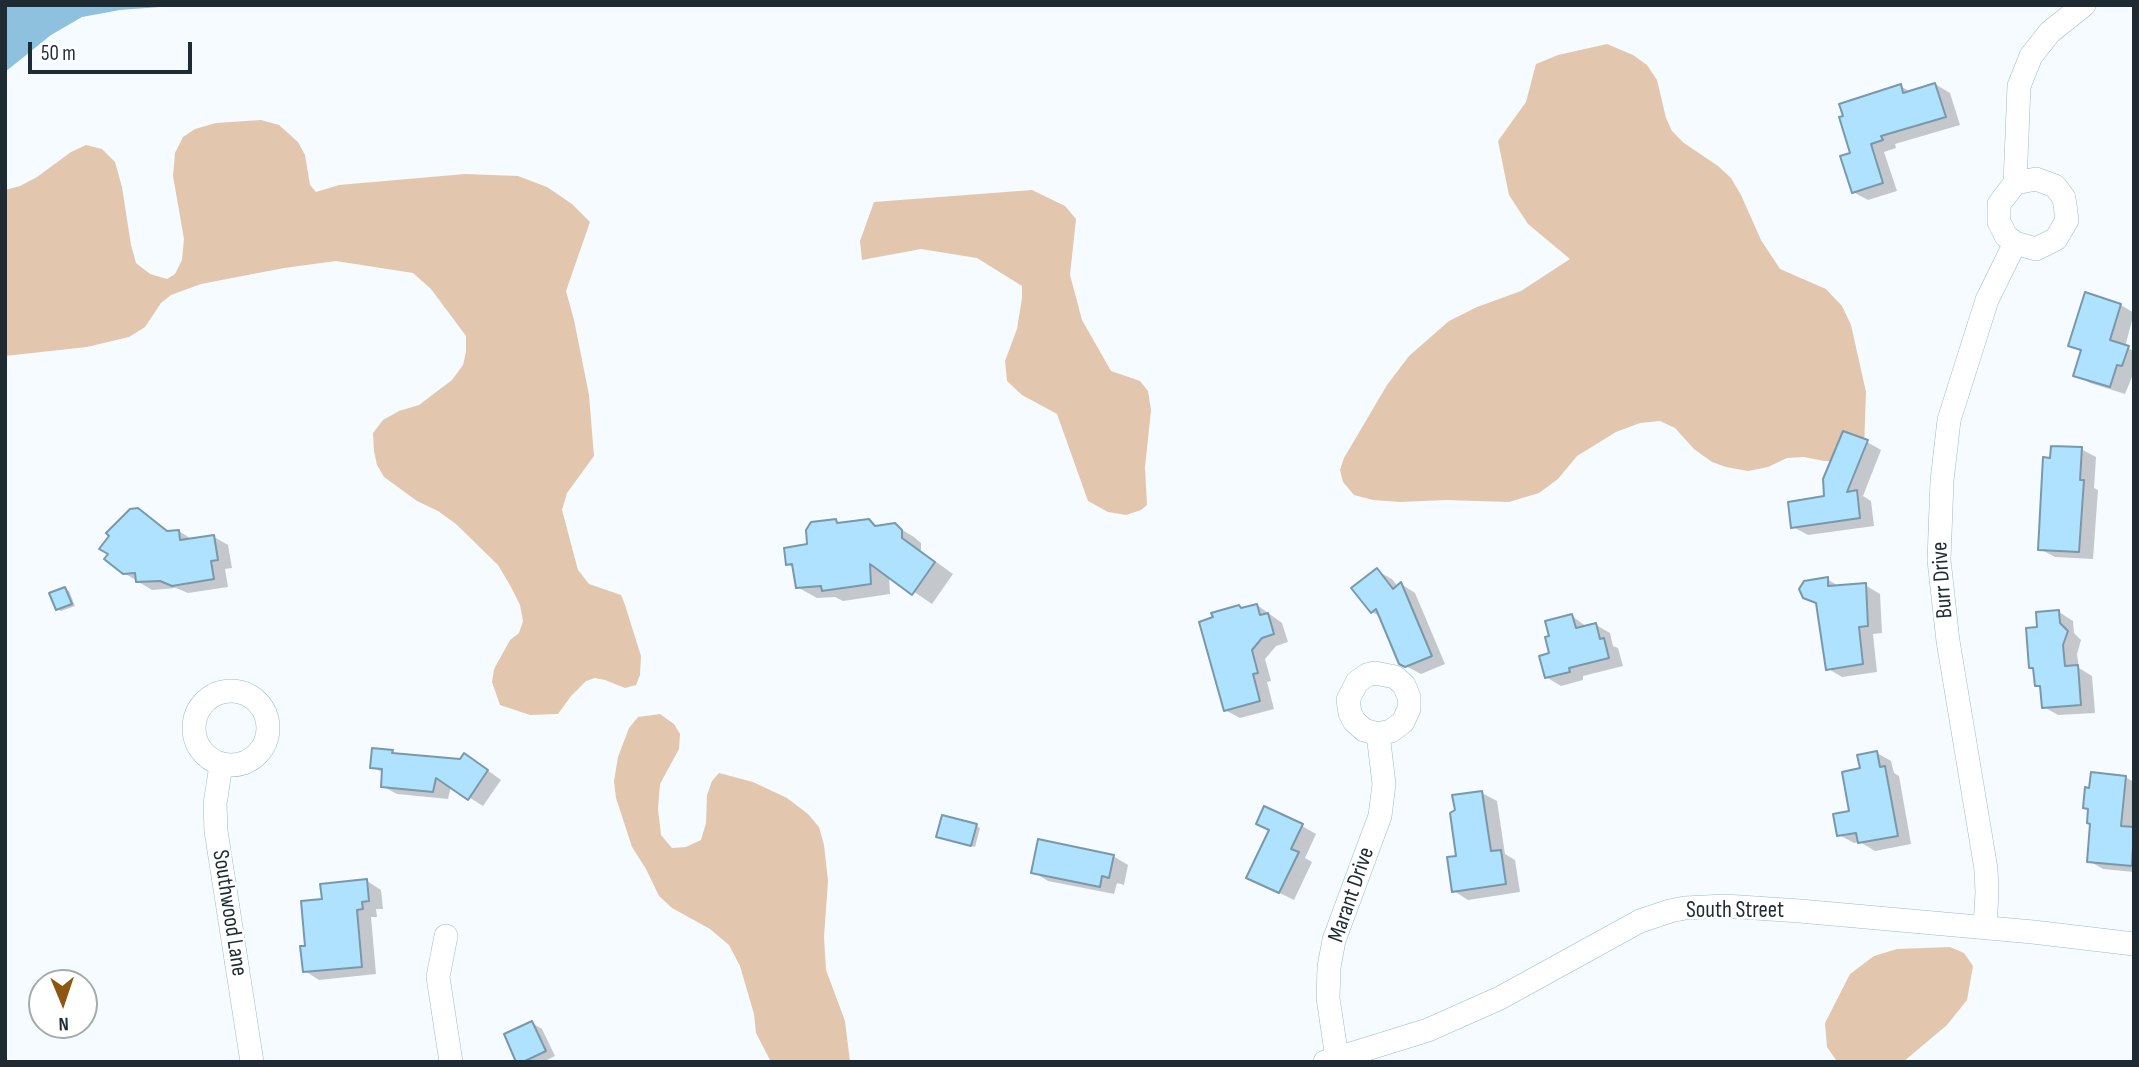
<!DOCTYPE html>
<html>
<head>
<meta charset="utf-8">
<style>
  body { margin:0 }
  #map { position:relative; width:2139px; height:1067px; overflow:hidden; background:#f5fbff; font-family:"Sofia Sans Condensed",sans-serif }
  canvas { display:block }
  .frame { position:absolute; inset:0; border:7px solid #1f2b32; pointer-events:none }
  .north { position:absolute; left:28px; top:969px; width:70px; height:70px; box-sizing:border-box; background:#fff; border:2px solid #a5aaad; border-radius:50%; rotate:178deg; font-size:19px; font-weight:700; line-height:28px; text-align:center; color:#1f2b32 }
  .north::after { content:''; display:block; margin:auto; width:24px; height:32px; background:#8f560f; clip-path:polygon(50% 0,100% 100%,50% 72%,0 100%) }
  .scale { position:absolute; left:28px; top:42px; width:164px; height:32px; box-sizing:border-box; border:4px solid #1f2b32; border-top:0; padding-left:9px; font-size:21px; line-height:24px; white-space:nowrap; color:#1f2b32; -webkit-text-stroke:5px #fff; paint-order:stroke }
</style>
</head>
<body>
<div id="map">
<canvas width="2139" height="1067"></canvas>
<div class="frame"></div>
<div class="north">N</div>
<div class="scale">50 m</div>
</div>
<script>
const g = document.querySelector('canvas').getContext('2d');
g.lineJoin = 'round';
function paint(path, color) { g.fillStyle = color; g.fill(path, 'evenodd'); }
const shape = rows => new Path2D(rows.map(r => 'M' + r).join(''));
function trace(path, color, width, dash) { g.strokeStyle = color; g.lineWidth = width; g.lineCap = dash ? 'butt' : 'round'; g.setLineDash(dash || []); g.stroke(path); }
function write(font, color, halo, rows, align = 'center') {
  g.font = font + ' "Sofia Sans Condensed",sans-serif'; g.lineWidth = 5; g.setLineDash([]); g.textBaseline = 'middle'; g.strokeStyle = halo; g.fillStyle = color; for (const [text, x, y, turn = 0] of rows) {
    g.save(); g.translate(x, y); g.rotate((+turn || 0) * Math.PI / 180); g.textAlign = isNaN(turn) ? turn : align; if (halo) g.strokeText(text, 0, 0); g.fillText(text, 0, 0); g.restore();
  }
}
const green = shape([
  [1607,44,1633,55,1647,65,1657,80,1666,118,1672,131,1684,143,1718,166,1731,178,1741,195,1761,240,1780,269,1826,289,1842,306,1851,325,1866,392,1864,448,1843,461,1824,461,1804,457,1787,458,1768,467,1748,471,1726,467,1712,462,1694,449,1675,428,1660,421,1640,423,1616,432,1577,456,1558,479,1539,493,1509,502,1446,500,1400,502,1373,500,1354,495,1343,482,1340,470,1344,458,1387,385,1409,356,1449,321,1477,307,1521,291,1570,259,1528,224,1509,195,1498,141,1526,102,1536,64,1558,55],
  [261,120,279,125,298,142,305,155,310,185,316,192,339,185,465,174,518,176,547,187,572,204,590,222,566,291,574,320,589,395,594,456,567,493,562,510,578,570,589,584,621,595,625,605,641,656,640,675,636,685,625,688,605,680,595,678,586,681,571,696,558,714,530,715,500,705,492,682,494,669,510,640,519,633,523,621,520,605,511,587,498,565,456,524,438,511,417,501,384,477,377,465,374,451,373,433,383,420,399,411,419,405,452,380,463,365,466,352,466,336,431,289,413,273,336,261,284,268,201,284,171,295,161,303,145,327,129,337,87,347,5,356,5,190,20,186,37,177,71,152,86,145,102,149,115,162,122,187,131,245,136,263,150,274,167,279,175,274,182,260,184,239,173,176,175,153,183,137,195,129,216,123],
  [1032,190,1065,206,1076,219,1070,275,1082,320,1111,371,1140,381,1148,391,1151,410,1145,467,1147,505,1141,510,1126,515,1108,512,1088,501,1057,414,1022,395,1007,381,1005,361,1017,329,1022,298,1022,286,977,258,921,249,862,260,860,241,874,202],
  [660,714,674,724,680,734,679,749,660,784,658,809,661,835,672,848,686,847,701,840,706,823,707,795,712,781,719,773,753,782,787,798,808,814,819,827,824,845,828,881,824,937,826,970,845,1021,850,1062,771,1062,756,1033,754,1014,740,966,729,945,710,929,672,908,659,896,646,869,632,847,616,798,614,781,618,757,629,728,638,717],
  [1950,947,1964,953,1973,966,1967,1000,1947,1025,1903,1062,1836,1060,1827,1047,1825,1023,1850,974,1874,956,1897,949]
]);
const water = shape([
  [5,5,186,5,120,10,82,17,51,35,5,72]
]);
const shadow = shape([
  [1935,84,1950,93,1960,125,1895,144,1896,148,1884,152,1897,191,1868,200,1853,192,1852,154,1900,86,1911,92],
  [2086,295,2121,305,2134,313,2125,347,2134,351,2134,372,2125,394,2090,383,2075,375,2082,352,2070,345],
  [1867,442,1881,450,1863,496,1871,501,1874,526,1808,535,1793,527,1826,498],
  [2081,449,2096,457,2094,488,2098,490,2093,559,2055,557,2040,549,2052,459],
  [137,509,170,532,179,531,193,540,214,537,228,545,232,568,225,569,228,587,188,593,176,588,152,590,124,573],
  [836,521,842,524,868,521,879,527,894,525,914,537,921,543,921,551,953,574,932,604,889,575,890,594,843,601,835,597,817,598,797,587,794,568,787,564],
  [1377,571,1392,579,1398,587,1401,584,1415,593,1445,664,1421,674,1400,663,1381,617,1372,612],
  [1827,579,1840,587,1865,585,1880,594,1882,633,1873,634,1877,672,1842,677,1827,668,1818,605,1804,597],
  [65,589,69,591,75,606,61,611,57,609],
  [1257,605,1282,623,1288,642,1276,646,1265,659,1271,681,1267,682,1274,709,1240,718,1225,710,1239,606,1244,609],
  [2059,612,2073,621,2074,633,2081,640,2077,654,2079,668,2092,676,2095,713,2058,715,2044,707,2042,689,2036,685,2035,670,2031,667,2039,629],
  [1572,616,1587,627,1596,625,1610,633,1613,646,1618,648,1623,666,1583,676,1583,680,1561,686,1546,677,1551,654],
  [392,752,399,756,479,764,501,780,483,806,451,786,448,799,397,794,382,786,384,773,372,767],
  [1877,753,1891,761,1894,773,1899,776,1911,844,1875,851,1860,842,1854,843,1839,835,1851,812,1862,770],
  [2125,777,2134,782,2134,872,2103,869,2089,861,2092,824],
  [1482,793,1497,801,1505,854,1515,860,1520,892,1468,900,1454,891,1458,858],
  [976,826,980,828,975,847,942,838],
  [1302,826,1316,834,1305,858,1312,862,1294,900,1249,878,1271,830],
  [1113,856,1128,865,1124,885,1117,883,1114,894,1048,881,1033,872],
  [367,881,381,890,383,909,376,909,377,917,371,917,376,974,319,980,305,971,307,947,323,901],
  [532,1023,542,1029,555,1056,543,1062,518,1062]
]);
const building = shape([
  [1935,83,1946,117,1881,136,1883,140,1871,144,1883,183,1852,193,1840,156,1850,153,1839,117,1843,116,1839,104,1901,84,1903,93,1935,83],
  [2085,292,2121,304,2110,340,2129,346,2122,366,2117,365,2110,387,2073,376,2081,350,2068,346,2085,292],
  [1843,431,1868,440,1847,492,1857,490,1860,518,1791,528,1788,502,1824,496,1823,479,1843,431],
  [2051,446,2082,447,2080,480,2084,480,2079,552,2038,550,2043,457,2050,458,2051,446],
  [138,508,167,531,179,530,180,540,214,535,218,560,211,561,214,579,172,586,160,581,136,582,135,573,123,574,104,559,108,554,99,549,109,536,106,533,130,509,138,508],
  [836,519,837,523,869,519,875,526,895,523,902,530,902,538,935,562,912,595,870,564,871,584,822,591,821,586,796,588,792,564,786,565,784,548,807,544,806,530,811,522,836,519],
  [1377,568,1393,589,1401,582,1432,656,1405,667,1399,664,1376,609,1371,613,1351,588,1377,568],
  [1828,577,1828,586,1866,583,1868,626,1859,627,1863,664,1826,670,1816,603,1803,598,1799,589,1804,581,1828,577],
  [65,587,72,604,56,610,49,593,65,587],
  [1257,604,1260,615,1268,613,1274,634,1262,638,1252,650,1258,673,1253,674,1260,701,1224,711,1199,622,1213,617,1211,613,1239,605,1241,608,1257,604],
  [2059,610,2060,623,2068,631,2063,645,2065,666,2078,665,2081,705,2042,708,2040,686,2035,686,2033,668,2029,668,2026,628,2037,627,2036,612,2059,610],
  [1572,614,1576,628,1596,623,1600,639,1604,638,1609,658,1569,668,1570,672,1545,678,1539,656,1549,653,1545,637,1549,636,1545,621,1572,614],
  [372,748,393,750,392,753,460,759,464,753,488,770,468,800,436,778,433,792,381,787,382,769,370,768,372,748],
  [1877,751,1880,767,1885,766,1898,836,1858,843,1856,833,1837,836,1833,814,1849,811,1842,772,1860,768,1857,755,1877,751],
  [2091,772,2126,776,2121,826,2134,827,2132,866,2087,862,2090,824,2087,823,2088,809,2083,808,2085,787,2089,788,2091,772],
  [1482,791,1491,851,1501,850,1506,884,1452,892,1447,857,1456,856,1450,813,1455,810,1452,795,1482,791],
  [1264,806,1303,824,1291,849,1299,852,1279,893,1246,878,1269,830,1256,824,1264,806],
  [942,815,977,824,971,846,936,837,942,815],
  [1038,839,1114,855,1109,878,1102,876,1100,887,1031,873,1038,839],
  [367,879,369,901,362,902,363,909,357,910,362,967,303,972,300,946,305,946,301,901,322,899,320,884,367,879],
  [532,1021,546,1051,523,1062,516,1062,504,1034,532,1021]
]);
const minor = shape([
  [2015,183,2019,86,2031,56,2050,32,2084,5],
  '194 728a37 37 0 1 1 74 0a37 37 0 1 1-74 0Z',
  [221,765,215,804,216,831,252,1062],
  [1985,927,1987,893,1986,869,1948,641,1939,560,1942,481,1949,420,1987,300,2015,243,2036,249,2056,239,2067,220,2064,198,2055,186,2036,179,2015,183,1999,204,1999,222,2006,236,2015,243],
  [446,936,438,977,451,1062],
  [1337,1058,1328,998,1329,967,1334,940,1380,816,1384,784,1378,734,1391,731,1403,722,1409,709,1409,697,1404,685,1395,677,1375,673,1367,675,1357,682,1348,700,1350,713,1354,721,1364,730,1378,734],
  [1325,1062,1428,1030,1500,998,1640,921,1670,911,1685,908,1725,906,1800,911,2033,932,2134,944]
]);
const streetNames = [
  ["Burr Drive",1943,580,-94],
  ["Marant Drive",1352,895,-71],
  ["South Street",1735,911],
  ["Southwood Lane",229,913,81]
];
paint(green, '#e2c7ae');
paint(water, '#8ec1dd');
paint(shadow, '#0003');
paint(building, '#aee2fe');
trace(building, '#7a98a9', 2);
trace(minor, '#9bbacb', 24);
trace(minor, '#fff', 23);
write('23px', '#1f2b32', '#fff', streetNames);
</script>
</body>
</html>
